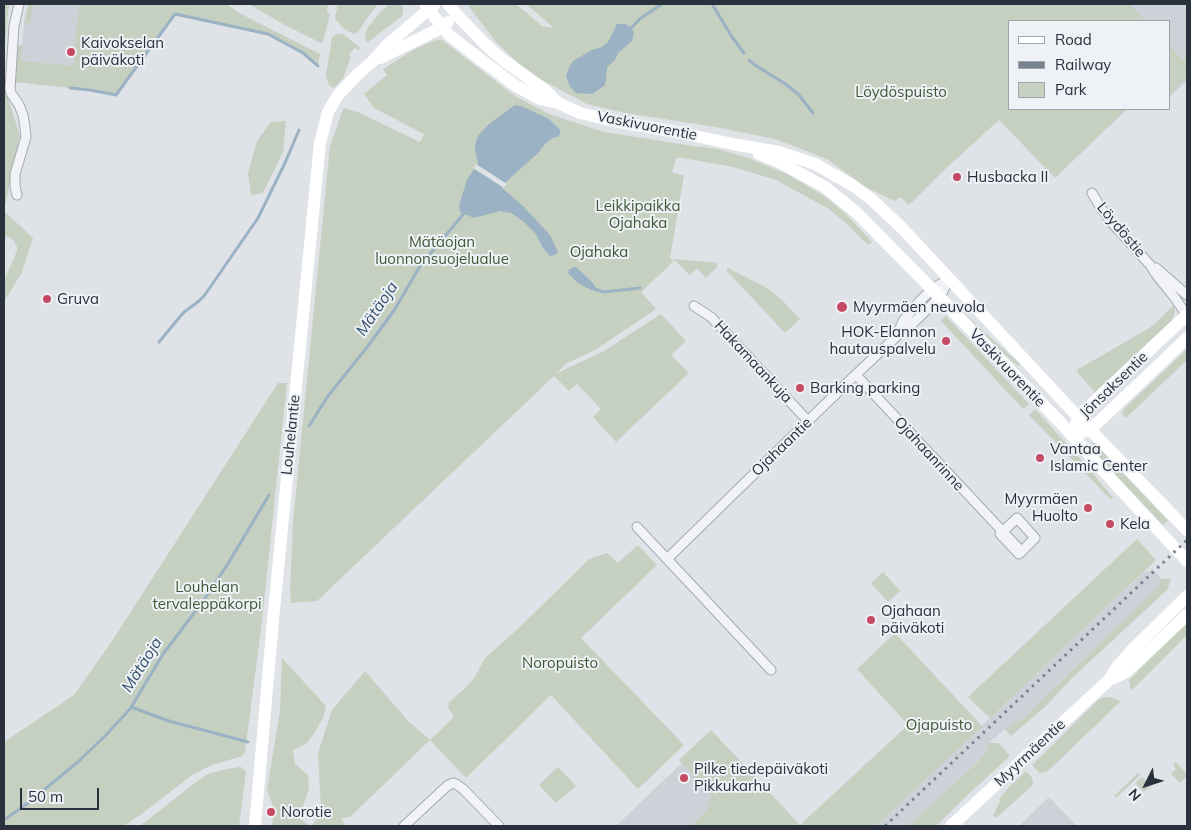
<!DOCTYPE html>
<html>
<head>
<meta charset="utf-8">
<style>
  body { margin:0 }
  #map { position:relative; width:1191px; height:830px; overflow:hidden; background:#dfe2e7; font-family:Mulish,sans-serif }
  canvas { display:block }
  .frame { position:absolute; inset:0; border:5px solid #29313d; pointer-events:none }
  .legend { position:absolute; left:1008px; top:20px; width:162px; height:90px; box-sizing:border-box; background:#eef1f5; border:1px solid #9fa4ab; margin:0; padding:6px 9px; list-style:none; font-size:15px; color:#29313d }
  .legend li { display:flex; align-items:center; gap:10px; height:25px }
  .legend b { width:25px; border:1px solid #9fa4ab }
  .north { position:absolute; left:1121px; top:760px; width:50px; height:50px; -webkit-text-stroke:4px #eef1f5; paint-order:stroke; rotate:229deg; font-size:14px; font-weight:700; line-height:20px; text-align:center; color:#29313d }
  .north::after { content:''; display:block; margin:auto; width:18px; height:22px; background:#29313d; clip-path:polygon(50% 0,100% 100%,50% 72%,0 100%) }
  .scale { position:absolute; left:20px; top:788px; width:79px; height:22px; box-sizing:border-box; border:2px solid #29313d; border-top:0; padding-left:6px; font-size:15px; line-height:18px; white-space:nowrap; color:#29313d; -webkit-text-stroke:4px #eef1f5; paint-order:stroke }
</style>
</head>
<body>
<div id="map">
<canvas width="1191" height="830"></canvas>
<div class="frame"></div>
<ul class="legend">
<li><b style="height:6px;background:#fff"></b>Road</li>
<li><b style="height:6px;background:#798390"></b>Railway</li>
<li><b style="height:14px;background:#c5d0c0"></b>Park</li>
</ul>
<div class="north">N</div>
<div class="scale">50 m</div>
</div>
<script>
const g = document.querySelector('canvas').getContext('2d');
g.lineJoin = 'round';
function paint(path, color) { g.fillStyle = color; g.fill(path, 'evenodd'); }
const shape = rows => new Path2D(rows.map(r => 'M' + r).join(''));
function trace(path, color, width, dash) { g.strokeStyle = color; g.lineWidth = width; g.lineCap = dash ? 'butt' : 'round'; g.setLineDash(dash || []); g.stroke(path); }
function write(font, color, halo, rows, align = 'center') {
  g.font = font + ' Mulish,sans-serif'; g.lineWidth = 4; g.setLineDash([]); g.textBaseline = 'middle'; g.strokeStyle = halo; g.fillStyle = color; for (const [text, x, y, turn = 0] of rows) {
    g.save(); g.translate(x, y); g.rotate((+turn || 0) * Math.PI / 180); g.textAlign = isNaN(turn) ? turn : align; if (halo) g.strokeText(text, 0, 0); g.fillText(text, 0, 0); g.restore();
  }
}
const built = shape([
  [28,4,161,4,90,90,16,82,20,66,24,23],
  [1122,4,1187,4,1187,80,1170,97,1170,21,1103,21],
  [1152,569,1162,579,1157,588,1028,713,1018,722,1005,729,990,742,988,748,979,761,908,826,876,826,1143,573],
  [685,760,719,796,705,826,618,826,617,825],
  [1049,797,1077,826,1019,826]
]);
const green = shape([
  [4,4,10,4,8,11,6,37,4,51],
  [28,4,33,4,30,23,24,23],
  [80,4,226,4,241,14,320,54,318,66,303,53,268,34,175,14,116,95,90,90,16,82,14,87,17,47,22,44,21,61,74,66,75,40],
  [249,4,328,4,327,12,330,14,323,42,321,43,283,24],
  [338,4,378,4,367,18,358,32,354,34,343,28,336,20,335,17],
  [394,4,398,4,403,7,403,13,401,17,368,42,366,41,365,38,367,29,380,12,389,5],
  [467,4,515,4,526,12,542,26,554,28,526,4,1129,4,1146,21,1010,21,1010,109,1126,110,1055,178,999,120,941,173,909,205,900,197,895,201,867,188,827,159,775,139,715,127,625,113,587,104,538,78,517,62,496,42],
  [337,34,342,34,347,37,359,47,360,48,358,50,355,48,349,54,351,57,343,78,334,88,330,86,328,83,326,75,332,37],
  [436,40,442,40,515,96,549,114,604,132,693,146,718,149,748,158,787,174,824,196,846,214,872,242,868,245,848,225,829,209,776,180,733,167,683,158,676,158,672,173,684,175,670,258,674,261,641,292,656,309,595,350,567,363,555,374,604,351,661,314,686,341,671,355,689,373,616,442,593,417,601,409,577,384,569,391,554,376,317,601,291,603,290,591,293,522,330,146,341,115,344,108,358,112,420,142,424,134,374,108,364,94,387,75,383,69,415,49],
  [1170,46,1183,60,1187,56,1187,77,1170,94],
  [4,85,20,136,4,211,33,238,22,272,4,302,4,281,17,251,17,247,14,241,9,237,4,236],
  [286,121,283,152,263,193,251,195,248,173,257,141,271,122],
  [673,259,717,263,717,267,706,278,697,268,690,275],
  [728,268,767,288,782,300,800,319,785,333,726,270],
  [1174,305,1175,312,1172,320,1095,392,1077,372,1078,369,1082,367,1151,327],
  [960,309,983,331,1020,364,1018,366,987,339],
  [946,316,1029,404,1023,409,941,321],
  [1187,349,1187,360,1126,418,1122,413,1124,409],
  [278,383,287,383,262,621,245,752,242,756,212,765,192,775,143,813,124,826,4,826,4,742,74,695,114,638],
  [1035,409,1085,464,1113,498,1111,500,1029,415],
  [1094,442,1168,521,1163,525,1094,452,1092,444],
  [1137,539,1156,560,990,718,968,697],
  [638,545,657,565,581,638,684,745,638,789,551,695,466,778,430,740,350,817,341,818,346,826,312,826,321,811,318,753,332,710,365,671,408,721,430,740,454,717,448,707,449,702,463,690,475,677,485,658,521,626,589,559,607,553,618,563],
  [883,572,900,591,888,602,871,583],
  [1162,579,1171,579,1167,590,1073,677,1046,706,1011,736,1005,729,1018,722,1028,713,1157,588],
  [1187,623,1187,635,1131,691,1129,680],
  [895,633,982,726,971,737,876,826,693,826,692,825,706,811,712,796,679,760,711,730,714,733,800,825,908,725,857,669],
  [282,658,326,706,323,718,315,732,306,744,293,750,295,764,308,775,309,788,299,818,311,826,272,826,274,809,267,789,280,711],
  [1105,697,1109,697,1121,701,1048,771,1040,773,1032,765,1098,700],
  [989,743,999,743,1010,756,974,789,936,826,908,826,979,761,988,748],
  [1176,762,1187,774,1187,776,1180,783,1171,774,1176,769,1173,765],
  [241,767,246,772,239,826,140,826,191,786,208,774,227,769],
  [558,767,576,786,556,803,539,785],
  [1026,771,1032,778,1033,783,1032,786,996,818,993,815,1000,801,999,799,1009,787],
  [1138,773,1140,775,1116,798,1114,796],
  [1142,777,1151,786,1144,792,1135,783]
]);
const water = shape([
  [617,24,626,24,632,28,634,34,632,41,618,53,615,60,607,67,606,81,604,86,592,94,576,93,570,87,566,76,568,70,573,61,592,50,602,47,608,42],
  [515,105,521,106,549,119,560,130,560,134,558,137,552,138,545,144,538,153,508,180,502,188,523,206,550,235,558,252,555,255,550,256,543,248,535,233,524,222,511,213,500,211,474,218,460,212,459,205,467,180,478,163,475,150,475,145,478,136,489,124],
  [573,267,576,267,593,283,597,290,591,290,578,283,568,273,569,270]
]);
const pier = shape([
  [476,164,507,184,504,188,473,168]
]);
const stream = shape([
  [712,4,732,37,744,53],
  [630,29,641,18,662,4],
  [749,60,755,65,787,85,799,95,813,113],
  [70,88,90,90,116,95,175,14,268,34,303,53,318,66],
  [594,289,604,292,640,288],
  [159,342,184,312,199,301,204,296,258,218,285,163,299,130],
  [309,426,328,396,368,346,395,309,420,266,466,211],
  [131,707,169,721,248,742],
  [4,820,28,803,79,761,106,735,130,709,163,654,204,600,229,562,269,495]
]);
const street = shape([
  [1092,193,1101,208,1112,223,1151,266,1155,273,1175,298,1187,316],
  [17,195,15,186,15,174,26,137,25,127,23,115,19,105,11,93,10,89,14,26,19,4],
  [1156,268,1187,295],
  [694,306,711,317,808,421],
  [897,336,903,321,919,302,932,289,949,279],
  [856,375,1021,551],
  [1017,518,1035,538,1019,554,1000,534,1017,518],
  [637,527,667,559],
  [771,670,667,559,850,380,897,336,908,328,940,297,949,279],
  [404,826,447,786,453,783,456,784,463,789,499,826]
]);
const secondary = shape([
  [425,4,428,9,449,35,476,56,516,86,540,99,558,103,580,113,614,121,676,132,738,145,779,152,815,164,852,185,870,198,902,228,1078,417,1187,530],
  [448,4,457,15,485,44,503,60,545,90,558,103],
  [380,58,443,27,448,22],
  [759,154,779,162,825,187,857,213,921,278,1059,421,1119,488,1187,561],
  [1076,424,1078,417,1187,315],
  [1072,436,1091,429,1187,338],
  [1109,680,1126,672,1187,615],
  [255,826,273,620,320,143,328,112,338,95,358,74,373,61,387,45,434,5],
  [951,826,1109,680,1117,667,1132,650,1187,596]
]);
const rail = shape([
  [885,826,1187,540]
]);
const markers = [
  [71,52,5,"#c54a64"],
  [957,177,5,"#c54a64"],
  [47,299,5,"#c54a64"],
  [842,307,6,"#c54a64"],
  [946,341,5,"#c54a64"],
  [800,388,5,"#c54a64"],
  [1040,458,5,"#c54a64"],
  [1088,508,5,"#c54a64"],
  [1110,524,5,"#c54a64"],
  [871,620,5,"#c54a64"],
  [684,778,5,"#c54a64"],
  [271,812,5,"#c54a64"]
];
const poiNames = [
  ["Kaivokselan",81,43],
  ["päiväkoti",81,60],
  ["Husbacka II",967,177],
  ["Gruva",57,299],
  ["Myyrmäen neuvola",853,307],
  ["HOK-Elannon",936,332,"right"],
  ["hautauspalvelu",936,349,"right"],
  ["Barking parking",810,388],
  ["Vantaa",1050,449],
  ["Islamic Center",1050,466],
  ["Myyrmäen",1078,499,"right"],
  ["Huolto",1078,516,"right"],
  ["Kela",1120,524],
  ["Ojahaan",881,611],
  ["päiväkoti",881,628],
  ["Pilke tiedepäiväkoti",694,769],
  ["Pikkukarhu",694,786],
  ["Norotie",281,812]
];
const parkNames = [
  ["Löydöspuisto",901,92],
  ["Leikkipaikka",638,206],
  ["Ojahaka",638,223],
  ["Mätäojan",442,242],
  ["luonnonsuojelualue",442,259],
  ["Ojahaka",599,252],
  ["Louhelan",207,587],
  ["tervaleppäkorpi",207,604],
  ["Noropuisto",560,663],
  ["Ojapuisto",939,725]
];
const streetNames = [
  ["Vaskivuorentie",647,126,11],
  ["Löydöstie",1121,230,50],
  ["Hakamaankuja",753,362,47],
  ["Vaskivuorentie",1007,368,46],
  ["Jönsaksentie",1114,385,-44],
  ["Louhelantie",291,435,-84],
  ["Ojahaantie",782,447,-44],
  ["Ojahaanrinne",929,454,47],
  ["Myyrmäentie",1030,753,-43]
];
const waterNames = [
  ["Mätäoja",377,309,-56],
  ["Mätäoja",142,665,-58]
];
paint(built, '#cdd2d9');
paint(green, '#c5d0c0');
paint(water, '#9bb2c5');
paint(pier, '#dfe2e7');
trace(stream, '#9bb2c5', 3);
trace(street, '#a5a9b1', 11);
trace(street, '#f1f3f6', 9);
trace(secondary, '#fff', 12);
trace(rail, '#798390', 3, [2.5, 5]);
for (const [x, y, r, color] of markers) { const dot = new Path2D(); dot.arc(x, y, r, 0, 2 * Math.PI); g.fillStyle = color; g.fill(dot); trace(dot, '#eef1f5', 2); }
write('15px', '#29313d', '#eef1f5', poiNames, 'left');
write('15px', '#3f5837', '#eef1f5', parkNames);
write('15px', '#29313d', '#eef1f5', streetNames);
write('italic 16px', '#35526e', '#eef1f5', waterNames);
</script>
</body>
</html>
